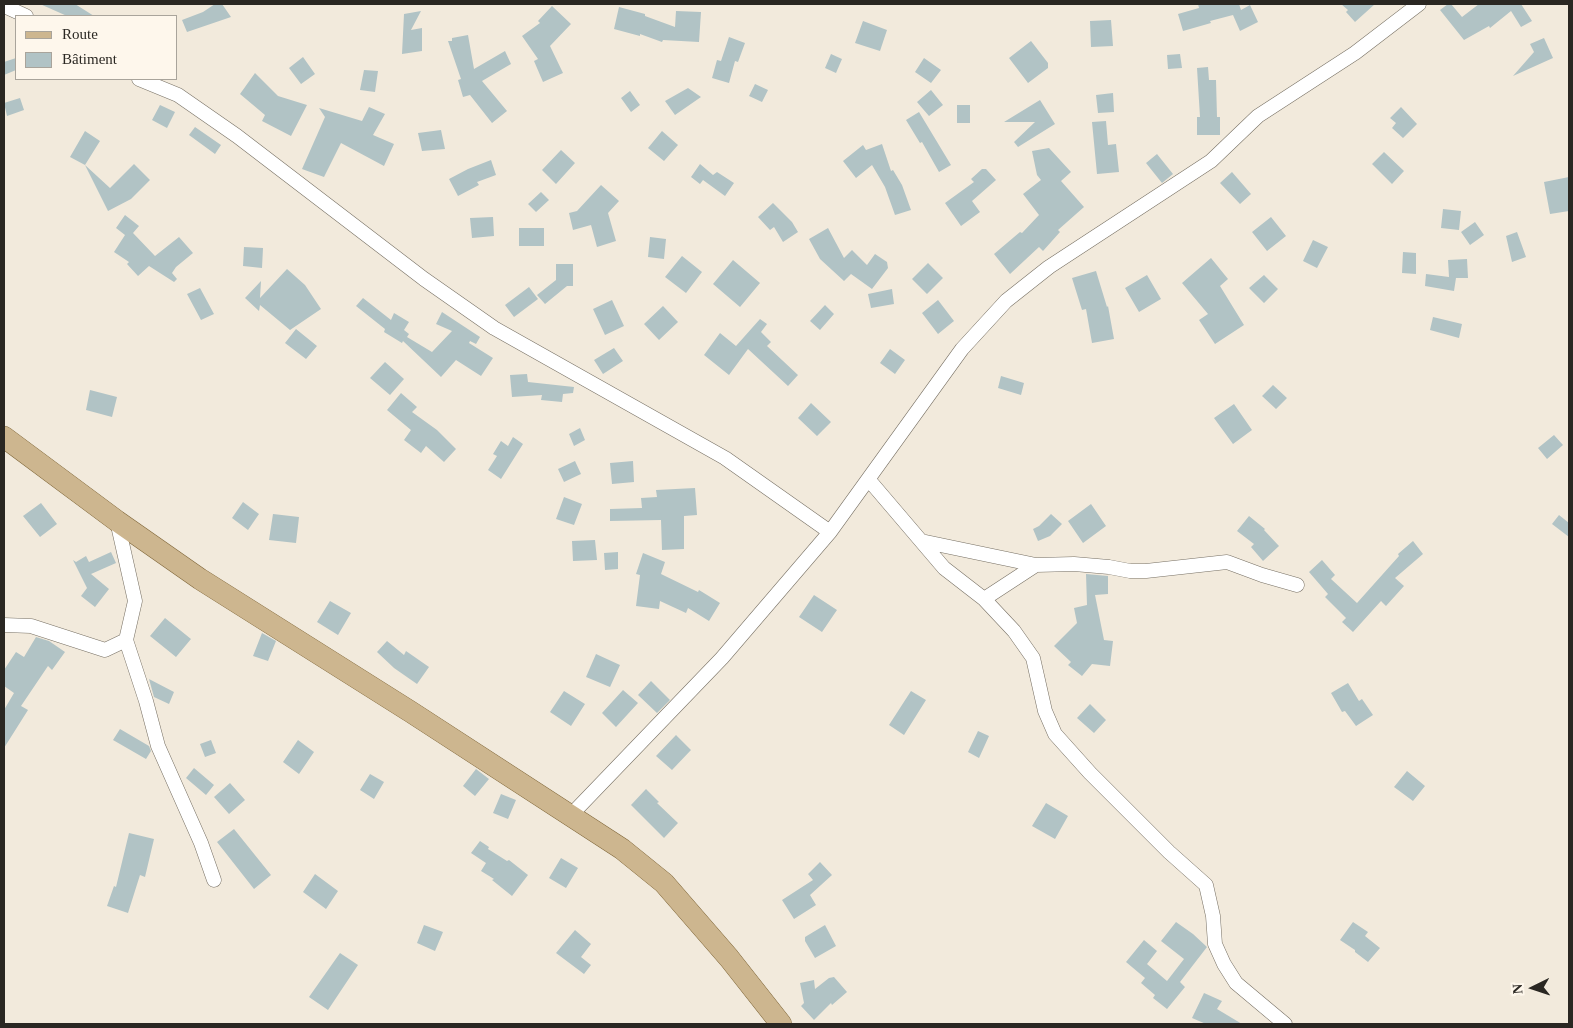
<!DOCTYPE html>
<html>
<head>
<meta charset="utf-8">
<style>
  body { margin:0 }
  #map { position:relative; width:1573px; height:1028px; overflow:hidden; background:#f2eadc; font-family:"Times New Roman",serif }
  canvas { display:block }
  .frame { position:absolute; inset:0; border:5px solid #2a2722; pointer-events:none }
  .legend { position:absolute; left:15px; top:15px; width:162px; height:65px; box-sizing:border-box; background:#fef7ec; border:1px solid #a9a49b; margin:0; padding:6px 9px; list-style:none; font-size:15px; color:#2a2722 }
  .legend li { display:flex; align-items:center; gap:10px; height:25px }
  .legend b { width:25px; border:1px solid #a9a49b }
  .north { position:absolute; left:1508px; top:963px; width:50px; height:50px; -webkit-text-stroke:4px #fef7ec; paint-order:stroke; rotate:266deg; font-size:14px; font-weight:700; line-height:20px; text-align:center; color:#2a2722 }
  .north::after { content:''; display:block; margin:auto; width:18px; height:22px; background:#2a2722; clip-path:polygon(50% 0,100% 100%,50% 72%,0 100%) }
</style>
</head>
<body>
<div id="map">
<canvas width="1573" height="1028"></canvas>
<div class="frame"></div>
<ul class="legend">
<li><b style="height:6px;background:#cdb68f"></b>Route</li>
<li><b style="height:14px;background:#b1c3c5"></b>Bâtiment</li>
</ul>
<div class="north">N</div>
</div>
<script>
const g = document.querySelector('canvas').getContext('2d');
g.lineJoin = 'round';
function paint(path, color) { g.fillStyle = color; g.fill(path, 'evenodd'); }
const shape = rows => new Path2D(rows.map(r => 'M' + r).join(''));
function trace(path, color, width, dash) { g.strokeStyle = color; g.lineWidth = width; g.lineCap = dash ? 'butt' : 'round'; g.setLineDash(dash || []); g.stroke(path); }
const building = shape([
  [40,4,75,4,94,16,67,16],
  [215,4,222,4,231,17,187,32,182,20,203,12],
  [1198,4,1239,4,1241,10,1250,5,1258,22,1240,31,1233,15,1210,21,1211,23,1183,31,1178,14,1199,8],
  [1341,4,1375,4,1355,22,1346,12,1348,10],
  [1448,4,1451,4,1462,17,1479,4,1521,4,1532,21,1521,27,1511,11,1490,28,1489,26,1464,40,1440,10],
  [552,6,571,24,550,46,563,73,543,82,534,61,538,59,522,36,540,23,538,21],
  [619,7,645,14,645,16,675,27,676,11,701,12,699,42,663,40,662,42,640,34,640,36,614,29],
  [421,11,411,30,422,28,422,51,402,54,404,14],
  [1111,20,1113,46,1091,47,1090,21],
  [863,21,887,30,880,51,855,43],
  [468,35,474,69,505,51,511,64,482,81,507,111,492,123,470,95,463,97,458,80,461,79,448,41,452,41,452,38],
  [729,37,745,43,738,62,735,61,729,83,712,78,717,60,721,61],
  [1544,38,1553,58,1513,76,1534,52,1530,44],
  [1031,41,1048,63,1048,68,1028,83,1009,58],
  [831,54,842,59,836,73,825,68],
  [1180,54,1182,68,1168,69,1167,55],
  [303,57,315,74,301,84,289,68],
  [16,58,16,70,4,75,4,62],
  [924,58,941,70,931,83,915,72],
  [1208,67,1209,80,1216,80,1217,117,1220,117,1220,135,1197,135,1197,117,1200,117,1197,68],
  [364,70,378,71,375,92,360,90],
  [255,73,278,96,307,105,291,136,262,121,265,115,240,94],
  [755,84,768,90,762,102,749,96],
  [688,88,701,97,675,115,665,101],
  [931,90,943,105,929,116,917,102],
  [630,91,640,105,631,112,621,98],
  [1113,93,1114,112,1098,113,1096,95],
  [20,98,24,110,7,116,4,103],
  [1040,100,1055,124,1018,147,1014,142,1035,122,1004,122],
  [160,105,175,112,167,128,152,120],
  [957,105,970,105,970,123,957,123],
  [369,107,385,114,373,135,394,144,384,166,341,143,324,177,302,169,325,117,319,108,362,121],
  [1401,107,1417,124,1403,138,1392,128,1396,123,1390,118],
  [919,112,951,165,939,172,922,142,920,143,906,120],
  [1106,121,1108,145,1116,144,1119,172,1097,174,1092,122],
  [195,127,221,145,215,154,189,135],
  [441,130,445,149,422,151,418,133],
  [85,131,100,141,85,165,110,188,134,164,150,180,131,199,108,211,85,165,70,157],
  [662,131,678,145,664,161,648,148],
  [882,144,891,171,893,170,902,185,911,210,895,215,885,187,872,165,856,178,843,161,863,145,866,150],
  [1049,148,1071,172,1061,181,1084,207,1058,230,1060,232,1043,251,1039,247,1010,274,994,254,1020,232,1022,233,1039,215,1023,194,1041,180,1037,175,1032,151],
  [561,150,575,163,556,184,542,170],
  [1384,152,1404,171,1392,184,1372,164],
  [1157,154,1173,174,1162,183,1146,163],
  [491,160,496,175,477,182,479,185,458,196,449,179,468,169],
  [700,164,713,175,717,172,734,183,725,196,703,180,700,184,691,177],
  [982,169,986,169,996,180,972,201,980,212,961,226,945,203,974,182,971,179],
  [1232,172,1251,194,1240,204,1220,183],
  [1569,177,1569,211,1550,214,1544,182],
  [601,185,619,201,608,213,616,241,597,247,591,225,573,230,569,213,577,211],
  [541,192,549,200,536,212,528,204],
  [773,203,792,222,798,232,783,242,774,227,770,230,758,217],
  [1443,209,1461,211,1459,230,1441,228],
  [125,215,139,226,133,233,155,256,179,237,193,253,176,267,172,273,177,279,174,282,149,266,138,276,127,264,129,262,114,252,125,235,116,228],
  [493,217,494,236,472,238,470,218],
  [1271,217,1286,236,1267,251,1252,232],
  [1475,222,1484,235,1470,245,1461,232],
  [519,228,544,228,544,246,519,246],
  [828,228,844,258,852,250,867,265,875,254,887,262,888,268,872,289,851,274,844,281,820,259,809,239],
  [1517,232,1526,257,1512,262,1506,236],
  [650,237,666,239,664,259,648,257],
  [1313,240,1328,247,1317,268,1303,261],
  [244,247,263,248,262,268,243,266],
  [1403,252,1416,253,1416,274,1402,273],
  [682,256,702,272,686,293,665,277],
  [1211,258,1228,279,1220,286,1244,325,1215,344,1199,320,1208,314,1182,283],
  [1467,259,1468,278,1453,278,1456,278,1454,291,1425,286,1426,274,1449,277,1448,260],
  [733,260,760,283,740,307,713,284],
  [928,263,943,278,927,294,912,279],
  [556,264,573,264,573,286,567,286,545,304,537,295,556,280],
  [287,269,305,285,321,309,290,330,260,305,259,311,245,298,261,281,260,298],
  [1096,271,1107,307,1108,306,1114,339,1092,343,1086,309,1082,310,1072,278],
  [1147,275,1161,299,1139,312,1125,288],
  [1264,275,1278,289,1264,303,1249,288],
  [529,287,538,299,514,317,505,305],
  [200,288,214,314,201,320,187,294],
  [892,289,894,304,871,308,868,294],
  [363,298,391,320,394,313,409,322,404,330,409,334,407,337,432,352,452,331,436,324,442,312,480,337,476,344,470,341,469,343,493,358,481,376,456,360,441,377,403,341,402,343,384,332,385,329,356,306],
  [612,300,624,326,605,335,593,309],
  [938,300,954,321,938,334,922,313],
  [825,305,834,314,820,330,810,321],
  [663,306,678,322,659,340,644,324],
  [1433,317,1462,324,1459,338,1430,330],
  [760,319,767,324,761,332,771,342,767,346,798,375,788,386,748,349,729,375,704,355,720,333,736,346],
  [296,329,317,346,306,359,285,343],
  [614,348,623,361,603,374,594,360],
  [890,349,905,360,895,374,880,363],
  [385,362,404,379,390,395,370,378],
  [527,374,528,382,574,387,573,393,563,394,562,402,541,400,542,395,512,397,510,375],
  [1001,376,1024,383,1021,395,998,388],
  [1273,385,1287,398,1276,409,1262,396],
  [90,390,117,397,112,417,86,410],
  [401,393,417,407,412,412,437,430,456,449,444,462,426,446,421,453,404,440,411,430,387,410],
  [811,403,831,422,817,436,798,418],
  [1234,404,1252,430,1233,444,1214,418],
  [580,428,585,440,574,446,569,434],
  [1554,435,1563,445,1547,459,1538,448],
  [513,437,523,444,501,479,488,470,497,456,493,454,501,441,508,446],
  [575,461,581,474,564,482,558,469],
  [633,461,634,482,612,484,610,463],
  [695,488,697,515,684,516,684,549,662,550,661,520,610,521,610,509,642,508,641,498,657,497,656,490],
  [564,497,582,504,574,525,556,519],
  [243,502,259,514,248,530,232,518],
  [41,503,57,524,40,537,23,516],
  [1091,504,1106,526,1083,543,1068,521],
  [273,514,299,517,296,543,269,540],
  [1051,514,1062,524,1050,536,1038,541,1033,529,1039,526],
  [1559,515,1569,523,1569,537,1552,524],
  [1249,516,1265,529,1264,530,1279,546,1263,561,1251,547,1254,544,1237,531],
  [595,540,597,560,573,561,572,541],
  [1413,541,1423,554,1395,578,1404,586,1386,606,1381,601,1353,632,1342,622,1346,618,1325,597,1328,594,1309,572,1322,560,1335,575,1331,579,1357,603,1399,556,1398,554],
  [111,552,116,563,91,574,109,589,95,607,81,596,87,588,73,560,76,562,86,556,89,562],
  [618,552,618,569,605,570,604,553],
  [643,553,665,562,661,574,698,592,699,590,720,603,709,621,688,608,686,613,660,601,659,609,636,606,640,575,636,574],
  [1086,574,1108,576,1108,594,1095,595,1104,640,1113,641,1110,666,1092,664,1082,676,1068,665,1071,662,1054,646,1077,623,1074,608,1087,605],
  [814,595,837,610,822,632,799,617],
  [330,601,351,613,338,635,317,622],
  [165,618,191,639,176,657,150,636],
  [262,633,276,641,268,661,253,656],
  [36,637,49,641,65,652,52,670,48,666,21,706,28,710,4,748,4,710,14,693,4,686,4,670,16,652,24,657],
  [387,641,404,655,406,651,429,667,417,684,394,668,377,652],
  [596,654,620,665,610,687,586,677],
  [149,679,174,692,169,704,154,697],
  [651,681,670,700,657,713,638,695],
  [1348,683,1359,701,1362,699,1373,715,1356,726,1345,711,1342,712,1331,693],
  [623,690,638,703,616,727,602,713],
  [564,691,585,704,571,726,550,712],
  [911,691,926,700,904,735,889,725],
  [1090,704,1106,720,1094,733,1077,718],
  [120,729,149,746,151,751,146,759,113,740],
  [978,731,989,736,979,758,968,752],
  [676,735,691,750,672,770,656,756],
  [211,740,216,753,205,757,200,744],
  [298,740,314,752,299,774,283,762],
  [194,768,214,785,206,795,186,778],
  [476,769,489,779,475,796,463,786],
  [1407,771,1425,786,1413,801,1394,787],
  [370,774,384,782,374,799,360,790],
  [230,783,245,800,229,814,214,797],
  [646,789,659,802,657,803,678,823,664,838,631,805],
  [501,794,516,800,508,819,493,813],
  [1046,803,1068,816,1055,839,1032,826],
  [234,829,271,875,254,889,217,842],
  [129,833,154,839,145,877,140,875,128,913,107,906,114,886,116,887],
  [480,841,489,847,488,849,507,861,509,860,528,875,512,896,492,880,494,879,481,871,486,863,471,853],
  [561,858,578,868,566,888,549,878],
  [820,862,832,875,810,895,816,905,794,919,782,900,813,880,808,874],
  [315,874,338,891,326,909,303,892],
  [1176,922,1193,934,1207,947,1180,982,1185,987,1167,1009,1153,998,1155,995,1141,983,1145,978,1126,962,1144,940,1157,951,1147,964,1167,981,1184,959,1161,941],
  [1353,922,1368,932,1365,936,1380,948,1368,962,1355,952,1355,950,1340,940],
  [424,925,443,932,435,951,417,943],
  [825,925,836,946,815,958,805,941,805,937],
  [575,930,591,944,581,957,591,965,584,974,556,953],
  [340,953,358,965,328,1010,309,997],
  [834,977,847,992,832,1005,831,1003,814,1020,801,1006,804,1003,800,983,814,980,815,989,829,978],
  [1204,993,1222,1001,1217,1009,1242,1024,1206,1024,1192,1018]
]);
const minor = shape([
  [4,6,26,16],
  [139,79,178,95,237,136,424,279,494,328,725,458,830,532],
  [869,480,944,568,984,599,1014,631,1033,658,1045,711,1055,734,1090,773,1169,852,1206,885,1213,916,1215,944,1224,964,1236,983,1285,1024],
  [921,541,1036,565,1074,564,1109,567,1130,571,1146,571,1227,562,1262,575,1297,585],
  [984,599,1036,565],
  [4,625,31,626,105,650,126,640,135,601,117,521],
  [126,640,146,701,158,746,201,843,214,880],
  [571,815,722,658,830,532,962,349,1006,301,1049,267,1211,161,1258,116,1355,53,1419,4]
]);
const primary = shape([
  [4,437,117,521,200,579,411,712,622,849,664,883,729,958,781,1024]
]);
paint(building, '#b1c3c5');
trace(minor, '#777064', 15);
trace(primary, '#7e6538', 22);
trace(minor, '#fff', 14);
trace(primary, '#cdb68f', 21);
</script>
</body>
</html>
